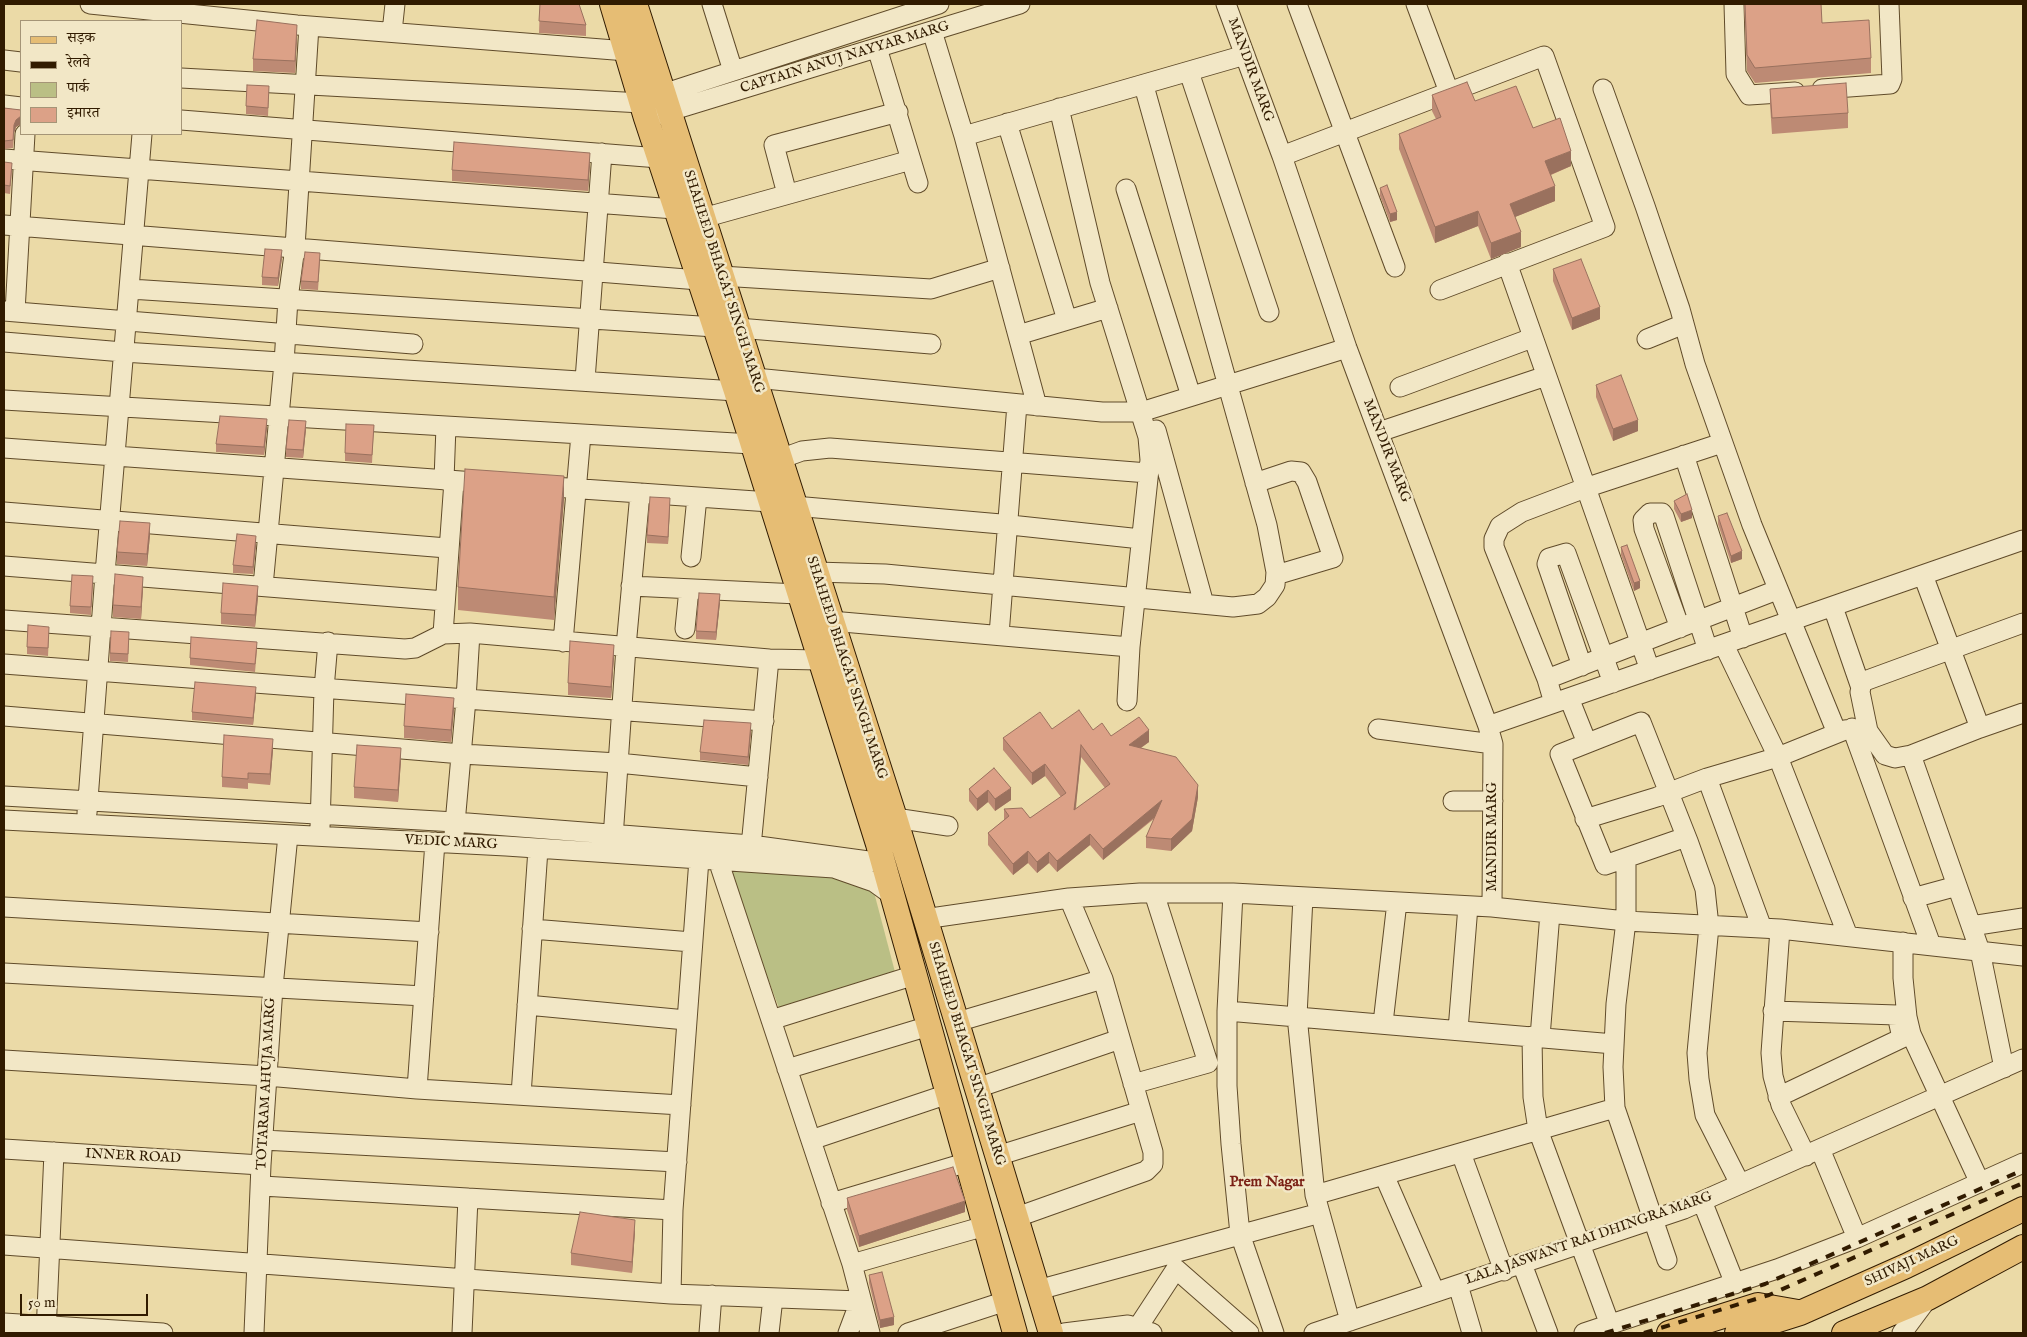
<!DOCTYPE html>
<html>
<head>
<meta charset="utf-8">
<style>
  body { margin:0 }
  #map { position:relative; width:2027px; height:1337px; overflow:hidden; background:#ebdaa7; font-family:"IM FELL English","Noto Serif Devanagari",serif }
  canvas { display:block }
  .frame { position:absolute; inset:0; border:5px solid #311b00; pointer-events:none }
  .legend { position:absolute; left:20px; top:20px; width:162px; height:115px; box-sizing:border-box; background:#f2e7c6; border:1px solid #a59577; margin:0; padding:6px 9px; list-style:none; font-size:15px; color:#311b00 }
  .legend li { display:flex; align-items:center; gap:10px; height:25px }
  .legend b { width:25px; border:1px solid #a59577 }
  .scale { position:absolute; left:20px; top:1294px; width:128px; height:22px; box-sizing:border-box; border:2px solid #311b00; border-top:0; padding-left:6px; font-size:15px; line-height:18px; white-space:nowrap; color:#311b00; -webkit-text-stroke:4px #f2e7c6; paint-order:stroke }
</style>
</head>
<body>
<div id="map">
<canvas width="2027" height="1337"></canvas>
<div class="frame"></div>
<ul class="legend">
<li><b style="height:6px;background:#e6bd74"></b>सड़क</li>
<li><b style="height:6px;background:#311b00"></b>रेलवे</li>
<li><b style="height:14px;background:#babf85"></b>पार्क</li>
<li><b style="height:14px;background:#dca187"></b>इमारत</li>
</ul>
<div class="scale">50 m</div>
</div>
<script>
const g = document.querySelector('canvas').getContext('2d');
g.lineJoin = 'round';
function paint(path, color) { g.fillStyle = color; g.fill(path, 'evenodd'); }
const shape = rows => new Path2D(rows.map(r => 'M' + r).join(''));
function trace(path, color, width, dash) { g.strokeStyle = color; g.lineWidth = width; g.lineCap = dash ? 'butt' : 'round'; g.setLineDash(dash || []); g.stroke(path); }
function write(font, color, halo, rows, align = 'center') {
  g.font = font + ' "IM FELL English",serif'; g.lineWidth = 5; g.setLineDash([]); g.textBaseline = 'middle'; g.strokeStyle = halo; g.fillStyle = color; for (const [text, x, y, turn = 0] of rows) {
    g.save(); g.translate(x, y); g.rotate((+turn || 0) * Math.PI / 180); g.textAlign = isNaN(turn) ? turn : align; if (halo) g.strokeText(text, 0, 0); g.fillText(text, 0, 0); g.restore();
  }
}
const green = shape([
  [722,857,870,877,895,972,779,1008]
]);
const minor = shape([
  [90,4,297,25,627,51],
  [712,4,733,71],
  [1226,4,1282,156,1347,348,1488,726,1493,744,1492,907],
  [1297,4,1395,267],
  [1416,4,1449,92],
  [1734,4,1736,74,1749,95,1795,92],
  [932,31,964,136,1037,406],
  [392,32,395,4],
  [877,48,918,183],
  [4,60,21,62],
  [1189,72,1269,312],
  [181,78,642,103,663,94,939,4],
  [1603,89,1645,206,1680,309,1695,364,1752,525,1837,733],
  [1822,89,1890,84,1892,79,1889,4],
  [4,105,21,107],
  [1059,108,1100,283,1148,437,1150,460,1130,647,1127,701],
  [657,115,1020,4],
  [181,120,659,158],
  [1007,123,1067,320],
  [964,136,1245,55],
  [1282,156,1544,56,1605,227,1440,290],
  [4,159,675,209],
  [1126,189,1191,396],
  [787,194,774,145,898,112],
  [703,218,911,160],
  [4,225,699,280],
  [1507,263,1650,670],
  [721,276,931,289,1000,268],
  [130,289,715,327],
  [4,311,413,344],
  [15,312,25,134],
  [738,328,931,344],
  [1018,335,1108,308],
  [1647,339,1684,324],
  [4,342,123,352,736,391],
  [755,378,1102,412,1141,412,1347,348],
  [585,380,602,153],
  [1400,387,1532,338],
  [4,400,752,444],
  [1156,430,1204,604],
  [1379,432,1546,376],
  [4,448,489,483],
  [1684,455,1743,638],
  [780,459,802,451,830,448,1148,473],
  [444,480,446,426],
  [1255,483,1291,471,1301,472,1307,482,1333,558,1276,575],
  [539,486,640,493,626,647,612,853],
  [640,493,770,502],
  [794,506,1001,524,1141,539],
  [4,512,447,548],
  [691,557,697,497],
  [4,566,445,601],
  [815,572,885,574,1233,607,1258,604,1267,597,1275,585,1276,572,1267,525,1144,86],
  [1923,575,1980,728,2023,713],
  [263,586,284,363,288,299,295,247,309,26],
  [631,586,798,594],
  [1833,607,1860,685],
  [4,620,405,649,415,648,443,634,470,633,769,659,819,660],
  [831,621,1130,647],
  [1680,628,1644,529,1643,520,1650,513,1662,513,1664,516,1708,650],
  [685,629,689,589],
  [470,633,466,699,764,721],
  [443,634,454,481],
  [999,635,1017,404],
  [563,642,581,434],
  [1724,645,1778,757,1848,936],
  [4,664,466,699,454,835],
  [1582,666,1547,564,1549,558,1566,553,1613,683],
  [1547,679,1777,590],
  [1569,698,1587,743],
  [1554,703,1547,679,1494,547,1494,539,1500,526,1522,512,1585,488,1722,443],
  [4,716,462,754,618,763,758,777],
  [1488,726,2023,540],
  [1852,728,1931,945],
  [1378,729,1493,744],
  [1868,731,1860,692,1862,682,2023,623],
  [1911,755,1980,951,2004,1068],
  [1707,778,1762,928],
  [4,796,455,822,751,845,883,863],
  [1453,801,1493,801],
  [87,813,105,574,142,134],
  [895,818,948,826],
  [1585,819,1657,797,1707,778,1778,757,1845,730,1862,728,1868,731,1885,755,1895,758,1911,755,1980,728],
  [4,820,506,846,834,868,874,882,892,895],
  [320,828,324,689,328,642],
  [1686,837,1605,865,1560,754,1641,722,1688,841,1705,889,1709,926,1697,1053,1699,1079,1705,1115,1740,1184],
  [717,849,718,860,852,1264,870,1333],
  [750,857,769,659],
  [1626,859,1626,921,1616,1004,1613,1067,1615,1108,1667,1260],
  [1233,893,1227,1011,1227,1086,1231,1144,1240,1234,1274,1333],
  [1303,897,1297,1016,1315,1195,1350,1321],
  [1913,898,1957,886],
  [4,907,429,932],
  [924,919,1069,898,1140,893,1233,893,1492,907,1626,921,1780,929,2023,956],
  [1971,926,2023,918],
  [532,929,692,942],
  [1780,929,1771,1053,1773,1076,1781,1105,1806,1156],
  [1903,942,1903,978,1907,1017,1911,1034,1980,1183],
  [4,973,424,996],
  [527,1005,686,1020],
  [1227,1011,1614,1044],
  [1773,1011,1897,1015,1902,1038,1778,1097],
  [771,1020,915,975],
  [957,1022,1103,979],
  [1383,1023,1397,902],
  [1458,1030,1468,906],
  [1532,1036,1533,1097,1538,1130,1610,1325],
  [1540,1037,1550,913],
  [4,1060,267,1076,417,1089,681,1105],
  [787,1069,929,1026],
  [1133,1084,1208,1063,1154,893],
  [977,1088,1120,1039],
  [417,1089,435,842],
  [521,1095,538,849],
  [263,1140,677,1162],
  [811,1140,948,1094],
  [4,1149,261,1165],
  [1820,1149,1857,1238],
  [1461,1153,1504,1271],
  [997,1156,1141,1111],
  [1384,1175,1435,1292],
  [262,1186,673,1210],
  [1315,1195,1615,1108],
  [1702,1201,1735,1284],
  [831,1203,968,1162],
  [1017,1217,1146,1171,1153,1164,1153,1152,1103,979,1069,898],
  [4,1245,671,1294,860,1301],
  [852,1264,985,1226],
  [1522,1264,1548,1333],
  [1458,1285,1472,1333],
  [1038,1290,1320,1213],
  [671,1294,673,1210,699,859],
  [4,1323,163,1333],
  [1138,1327,1176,1269,1249,1333],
  [46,1333,54,1152],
  [254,1333,261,1165,273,987,288,835],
  [462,1333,468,1198],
  [709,1333,712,1295],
  [769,1333,773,1298],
  [848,1333,860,1301],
  [908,1333,1006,1301],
  [1064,1333,1128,1325,1152,1333],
  [1314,1333,1684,1209,2023,1059],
  [1584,1333,1777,1269,1857,1238,2023,1163],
  [1902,1333,1928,1298]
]);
const major = shape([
  [612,4,646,118,736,391,878,844,1015,1333],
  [635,4,895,818,1051,1333],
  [1669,1333,1758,1305,1798,1312],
  [1737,1333,1800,1313,1906,1266,2023,1209],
  [1844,1333,1928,1298,2023,1247]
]);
const rail = shape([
  [1605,1333,1765,1284,2023,1170],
  [1644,1333,1769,1295,2023,1183]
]);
const wall = shape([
  [540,4,586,25,586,36,539,33],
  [1744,4,1821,4,1822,23,1871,58,1871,73,1755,83,1747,71],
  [297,36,295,73,253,71,253,59],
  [1770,89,1848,113,1848,128,1772,134,1770,105],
  [269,94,268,116,246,114,246,106],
  [1432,95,1475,101,1533,128,1571,166,1551,175,1555,201,1515,217,1521,247,1491,259,1478,226,1435,243,1399,149,1399,134,1436,119,1432,111],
  [4,108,21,110,21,124,16,127,14,133,13,148,4,149],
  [4,162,12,171,10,194,4,193],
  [590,164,588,191,452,181,452,170],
  [1380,188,1397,220,1390,222,1380,196],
  [282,258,278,286,262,285,262,277],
  [320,261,318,290,301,289,301,281],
  [1553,269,1600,319,1572,330,1553,281],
  [1596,385,1638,431,1613,441,1596,397],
  [374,425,372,463,345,461,345,453],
  [267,427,264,455,216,452,216,444],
  [306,429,303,458,286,457,286,449],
  [564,499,554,620,458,610,458,587],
  [1674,501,1692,518,1681,522,1674,509],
  [670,506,668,544,647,543,647,535],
  [1718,516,1742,559,1731,563,1718,524],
  [150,535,147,566,117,564,117,552],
  [256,544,253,574,233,573,233,565],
  [1621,547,1640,588,1634,591,1621,555],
  [93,584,91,615,70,613,70,606],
  [143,588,141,619,113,617,113,605],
  [258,597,255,627,221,624,221,613],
  [720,602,716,640,696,639,696,631],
  [49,635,48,656,27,654,27,647],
  [129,640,128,662,110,661,110,653],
  [257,650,255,672,190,665,190,658],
  [614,657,611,698,568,695,568,683],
  [256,694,253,725,192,720,192,712],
  [454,709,451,742,404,738,404,726],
  [1052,729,1093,730,1111,736,1149,742,1141,748,1198,797,1192,831,1171,851,1146,848,1146,837,1155,818,1103,860,1090,845,1057,872,1049,863,1037,873,1028,863,1013,875,988,845,988,833,1004,820,1004,809,1030,818,1061,797,1045,776,1032,785,1003,750,1003,738],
  [1081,757,1105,788,1076,809,1077,797],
  [751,731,748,765,700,760,700,752],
  [273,750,270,785,248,783,248,789,222,787,222,777],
  [401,760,398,802,354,798,354,787],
  [994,768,1011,800,995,811,988,802,977,811,969,801,969,789],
  [847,1198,965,1212,859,1247,847,1210],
  [635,1231,632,1273,571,1265,571,1253],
  [869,1275,894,1325,880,1328,869,1283]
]);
const shadedWall = shape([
  [297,25,297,36,295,73,295,61],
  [21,116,21,124,16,127,14,133,13,148,14,125,16,120],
  [1571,151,1571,166,1545,177,1545,161],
  [590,153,590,164,588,191,588,180],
  [1555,186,1555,201,1510,219,1510,204],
  [1478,211,1478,226,1435,243,1435,227],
  [1397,212,1397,220,1390,222,1390,214],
  [1521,232,1521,247,1491,259,1491,243],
  [282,250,282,258,278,286,278,278],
  [1600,307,1600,319,1572,330,1572,318],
  [267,419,267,427,264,455,264,447],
  [1638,420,1638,431,1613,441,1613,429],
  [306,421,306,429,303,458,303,450],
  [564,476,564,499,554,620,554,597],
  [670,498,670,506,668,544,668,537],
  [1692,510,1692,518,1681,522,1681,514],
  [150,523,150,535,147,566,147,554],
  [256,536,256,544,253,574,253,567],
  [1742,551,1742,559,1731,563,1731,556],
  [143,577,143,588,141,619,141,607],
  [1640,581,1640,588,1634,591,1634,583],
  [258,586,258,597,255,627,255,615],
  [720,594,720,602,716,640,716,632],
  [614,645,614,657,611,698,611,687],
  [256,687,256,694,253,725,253,718],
  [454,698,454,709,451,742,451,730],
  [751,723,751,731,748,765,748,757],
  [1149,730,1149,742,1129,756,1129,745],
  [273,739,273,750,270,785,270,774],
  [1081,745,1081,757,1074,822,1074,810],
  [401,748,401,760,398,802,398,790],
  [1045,764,1045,776,1032,785,1032,773],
  [1198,785,1198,797,1192,831,1171,851,1171,839],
  [1011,788,1011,800,995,811,995,799],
  [988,790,988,802,977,811,977,799],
  [1162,800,1162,811,1103,860,1103,849],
  [1090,834,1090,845,1057,872,1057,861],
  [1028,851,1028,863,1013,875,1013,864],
  [1049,852,1049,863,1037,873,1037,862],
  [965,1201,965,1212,859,1247,859,1236],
  [635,1220,635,1231,632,1273,632,1262],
  [894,1317,894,1325,880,1328,880,1320]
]);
const building = shape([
  [540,4,579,4,586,25,539,21,540,4],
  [1745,4,1821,4,1822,23,1869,20,1871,58,1755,68,1747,55,1745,4],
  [257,20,297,25,295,61,253,59,257,20],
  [1467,82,1475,101,1516,86,1533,128,1560,118,1571,151,1545,161,1555,186,1510,204,1521,232,1491,243,1478,211,1435,227,1399,134,1441,117,1432,95,1467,82],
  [1846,83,1848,113,1772,118,1770,89,1846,83],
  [247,85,269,86,268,108,246,106,247,85],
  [4,108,21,110,21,116,16,120,14,125,13,140,4,141,4,108],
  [454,142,590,153,588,180,452,170,454,142],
  [4,162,12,163,10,186,4,185,4,162],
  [1387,185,1397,212,1390,214,1380,188,1387,185],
  [265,249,282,250,278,278,262,277,265,249],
  [305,252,320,253,318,282,301,281,305,252],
  [1581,259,1600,307,1572,318,1553,269,1581,259],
  [1621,375,1638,420,1613,429,1596,385,1621,375],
  [220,416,267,419,264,447,216,444,220,416],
  [289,420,306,421,303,450,286,449,289,420],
  [346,424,374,425,372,455,345,453,346,424],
  [465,469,564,476,554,597,458,587,465,469],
  [1687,494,1692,510,1681,514,1674,501,1687,494],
  [650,497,670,498,668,537,647,535,650,497],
  [1727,513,1742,551,1731,556,1718,516,1727,513],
  [120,521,150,523,147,554,117,552,120,521],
  [237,534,256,536,253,567,233,565,237,534],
  [1627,545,1640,581,1634,583,1621,547,1627,545],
  [115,574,143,577,141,607,113,605,115,574],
  [72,575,93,576,91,607,70,606,72,575],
  [223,583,258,586,255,615,221,613,223,583],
  [699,593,720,594,716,632,696,631,699,593],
  [28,625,49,627,48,648,27,647,28,625],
  [111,631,129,632,128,654,110,653,111,631],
  [191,637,257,642,255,664,190,658,191,637],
  [570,641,614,645,611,687,568,683,570,641],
  [195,682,256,687,253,718,192,712,195,682],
  [406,694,454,698,451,730,404,726,406,694],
  [1079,710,1093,730,1102,723,1111,736,1139,717,1149,730,1129,745,1176,757,1198,785,1192,819,1171,839,1146,837,1162,800,1103,849,1090,834,1057,861,1049,852,1037,862,1028,851,1013,864,988,833,1009,816,1004,809,1022,808,1030,818,1066,793,1045,764,1032,773,1003,738,1040,712,1052,729,1079,710],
  [1081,745,1110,784,1074,810,1077,785,1081,745],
  [704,720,751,723,748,757,700,752,704,720],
  [224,735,273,739,270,774,248,773,248,779,222,777,224,735],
  [357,745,401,748,398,790,354,787,357,745],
  [994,768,1011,788,995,799,988,790,977,799,969,789,994,768],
  [953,1167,965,1201,859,1236,847,1198,953,1167],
  [580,1212,635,1220,632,1262,571,1253,580,1212],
  [882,1272,894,1317,880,1320,869,1275,882,1272]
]);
const streetNames = [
  ["CAPTAIN ANUJ NAYYAR MARG",845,58,-17],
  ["MANDIR MARG",1250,70,70],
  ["SHAHEED BHAGAT SINGH MARG",723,282,72],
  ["MANDIR MARG",1386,451,69],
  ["SHAHEED BHAGAT SINGH MARG",846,668,72],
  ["MANDIR MARG",1493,837,-90],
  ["VEDIC MARG",451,843,3],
  ["SHAHEED BHAGAT SINGH MARG",966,1054,73],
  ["TOTARAM AHUJA MARG",267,1084,-87],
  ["INNER ROAD",133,1157,3],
  ["LALA JASWANT RAI DHINGRA MARG",1589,1239,-19],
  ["SHIVAJI MARG",1912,1262,-25]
];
const neighbourhoodNames = [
  ["Prem Nagar",1267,1183]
];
paint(green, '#babf85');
trace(minor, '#604b2a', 21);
trace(major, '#311b00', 26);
trace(minor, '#f2e7c6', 19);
trace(major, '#e6bd74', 24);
trace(rail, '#311b00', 4, [9, 9]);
paint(wall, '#bd8a74');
paint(shadedWall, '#9a715e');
paint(building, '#dca187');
trace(building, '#9a715e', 1);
write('14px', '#311b00', '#f2e7c6', streetNames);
write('bold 15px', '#7a1f14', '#f2e7c6', neighbourhoodNames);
</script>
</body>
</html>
